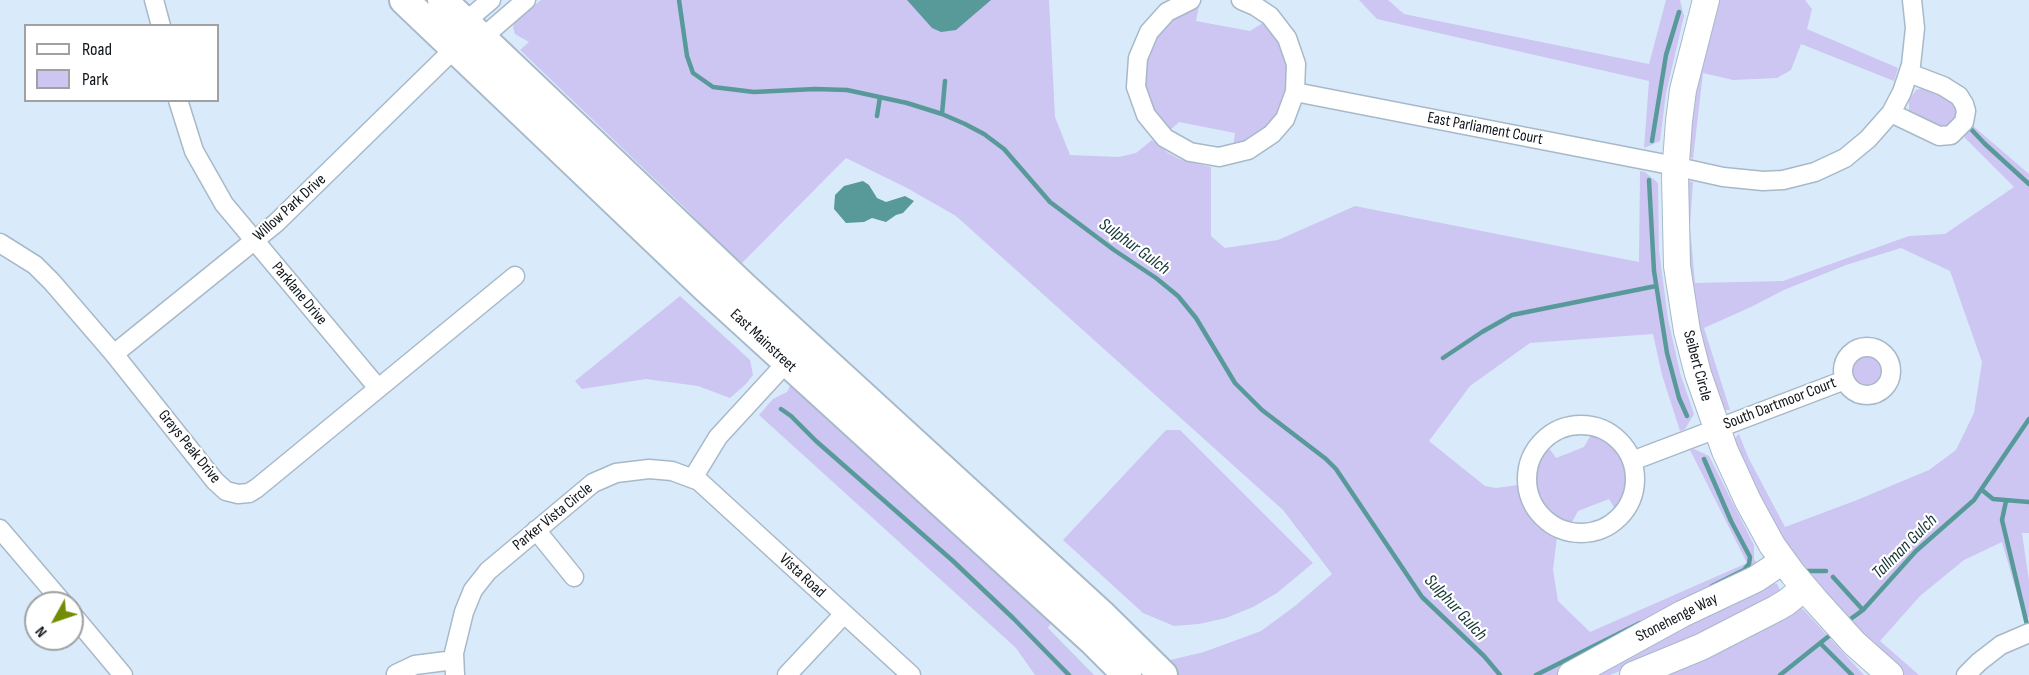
<!DOCTYPE html>
<html>
<head>
<meta charset="utf-8">
<style>
  body { margin:0 }
  #map { position:relative; width:2029px; height:675px; overflow:hidden; background:#d9ebfb; font-family:"Sofia Sans Condensed",sans-serif }
  canvas { display:block }
  .legend { position:absolute; left:24px; top:24px; width:195px; height:78px; box-sizing:border-box; background:#fff; border:2px solid #9fa1a3; margin:0; padding:8px 10px; list-style:none; font-size:18px; color:#0f151a }
  .legend li { display:flex; align-items:center; gap:12px; height:30px }
  .legend b { width:30px; border:2px solid #9fa1a3 }
  .north { position:absolute; left:24px; top:591px; width:60px; height:60px; box-sizing:border-box; background:#fff; border:2px solid #9fa1a3; border-radius:50%; rotate:230deg; font-size:16px; font-weight:700; line-height:24px; text-align:center; color:#0f151a }
  .north::after { content:''; display:block; margin:auto; width:21px; height:27px; background:#728c03; clip-path:polygon(50% 0,100% 100%,50% 72%,0 100%) }
</style>
</head>
<body>
<div id="map">
<canvas width="2029" height="675"></canvas>
<ul class="legend">
<li><b style="height:8px;background:#fff"></b>Road</li>
<li><b style="height:16px;background:#cdc5f2"></b>Park</li>
</ul>
<div class="north">N</div>
</div>
<script>
const g = document.querySelector('canvas').getContext('2d');
g.lineJoin = 'round';
function paint(path, color) { g.fillStyle = color; g.fill(path, 'evenodd'); }
const shape = rows => new Path2D(rows.map(r => 'M' + r).join(''));
function trace(path, color, width, dash) { g.strokeStyle = color; g.lineWidth = width; g.lineCap = dash ? 'butt' : 'round'; g.setLineDash(dash || []); g.stroke(path); }
function write(font, color, halo, rows, align = 'center') {
  g.font = font + ' "Sofia Sans Condensed",sans-serif'; g.lineWidth = 4.5; g.setLineDash([]); g.textBaseline = 'middle'; g.strokeStyle = halo; g.fillStyle = color; for (const [text, x, y, turn = 0] of rows) {
    g.save(); g.translate(x, y); g.rotate((+turn || 0) * Math.PI / 180); g.textAlign = isNaN(turn) ? turn : align; if (halo) g.strokeText(text, 0, 0); g.fillText(text, 0, 0); g.restore();
  }
}
const green = shape([
  [541,0,1049,0,1055,117,1070,155,1119,157,1136,153,1152,140,1168,153,1181,160,1211,167,1211,236,1225,248,1278,240,1355,206,1639,262,1640,171,1645,172,1658,183,1659,250,1668,319,1680,373,1694,414,1685,429,1680,431,1662,375,1653,334,1530,343,1470,386,1429,441,1485,486,1496,488,1518,485,1522,502,1531,517,1546,532,1557,537,1553,570,1558,601,1590,632,1747,563,1690,450,1694,449,1709,456,1754,545,1754,559,1759,565,1630,634,1558,675,1174,675,1162,662,1204,652,1261,631,1295,606,1332,574,1283,510,956,216,907,188,846,158,739,266,687,210,520,50,529,42,515,34,513,27,515,21],
  [1359,0,1388,0,1404,14,1649,64,1666,0,1680,0,1684,16,1666,93,1660,141,1644,148,1649,81,1377,19],
  [1715,0,1805,0,1812,9,1807,29,1898,68,1894,81,1801,44,1791,70,1777,78,1733,80,1703,73,1693,159,1691,158,1687,153,1688,113],
  [1195,4,1199,6,1196,21,1250,31,1266,21,1275,30,1291,65,1284,107,1265,135,1233,147,1235,133,1179,122,1167,133,1144,97,1144,54,1166,21],
  [1922,88,1930,88,1949,96,1960,114,1944,131,1909,112,1909,100,1916,90],
  [1972,125,2029,174,2029,533,2022,533,2029,581,2029,617,2024,618,2002,542,1964,560,1920,596,1880,641,1919,675,1904,675,1886,661,1817,590,1766,514,1734,439,1739,434,1748,457,1785,527,1857,500,1929,470,1956,450,1974,413,1982,362,1950,271,1901,248,1846,265,1784,290,1751,307,1704,328,1730,410,1726,410,1718,404,1689,293,1683,185,1688,181,1693,182,1690,226,1695,283,1783,281,1909,236,1945,234,2014,187,1964,137],
  [680,296,750,360,753,375,746,384,730,398,698,386,646,379,582,389,575,381],
  '1848 372a19 19 0 1 1 38 0a19 19 0 1 1-38 0Z',
  [794,385,1025,595,1051,623,1048,628,1094,675,1035,675,1016,648,759,415,773,399,787,392,790,386],
  [1166,430,1180,430,1313,563,1277,593,1253,607,1226,618,1199,624,1174,626,1143,613,1063,540],
  [1592,433,1606,437,1621,452,1630,473,1627,495,1620,509,1616,511,1609,499,1578,511,1570,526,1567,526,1549,515,1537,499,1534,489,1534,469,1542,454,1549,448,1556,458,1584,447],
  [1766,582,1777,584,1781,592,1655,657,1610,675,1589,675],
  [1801,607,1864,675,1653,675,1764,622,1769,627,1784,616]
]);
const water = shape([
  [907,0,991,0,956,30,941,32,932,28],
  [863,181,869,185,877,198,886,202,905,196,914,201,903,213,896,215,886,222,872,218,864,222,846,223,834,209,835,195,844,186]
]);
const stream = shape([
  [679,0,687,56,693,73,713,87,754,92,815,89,847,90,907,103,942,114,965,124,984,134,1004,149,1050,202,1114,250,1156,278,1178,296,1196,318,1235,383,1262,410,1326,459,1336,469,1422,597,1484,656,1500,675],
  [942,114,945,81],
  [877,116,880,97],
  [1969,127,1985,144,2029,184],
  [1652,141,1666,55,1679,12],
  [1649,180,1654,271,1667,353,1679,398,1687,416],
  [1443,358,1482,332,1512,315,1656,286],
  [781,409,791,416,816,441,953,561,1013,618,1069,675],
  [1704,459,1731,521,1750,557,1749,564,1744,570,1712,586],
  [1982,490,1993,499,2029,502],
  [2006,501,2002,520,2028,629],
  [1803,571,1826,571],
  [1833,577,1863,610],
  [1845,623,1863,610,1916,551,1974,500,2029,419],
  [1820,643,1852,675],
  [1536,675,1640,623],
  [1780,675,1834,632]
]);
const street = shape([
  [154,0,161,26],
  [1191,0,1167,12,1149,32,1138,58,1136,87,1146,115,1165,138,1190,152,1219,157,1248,150,1272,134,1285,119,1295,92,1296,64,1287,38,1270,16,1255,6,1241,0],
  [462,31,465,22,491,0],
  [1295,92,1660,163,1723,177,1763,181,1783,180,1815,172,1845,158,1868,139,1891,113,1902,92,1911,65,1915,28,1912,0],
  [178,100,194,151,224,204,378,388],
  [1891,113,1939,136,1951,135,1964,122,1966,111,1964,104,1959,96,1943,86,1909,73],
  [0,243,35,265,52,282,114,354,215,481,226,491,238,494,249,493,257,488,515,276],
  '1843 371a24 24 0 1 1 48 0a24 24 0 1 1-48 0Z',
  [114,354,276,223,454,49,482,38,526,0],
  '1527 479a54 54 0 1 1 108 0a54 54 0 1 1-108 0Z',
  [1632,461,1845,380],
  [693,478,718,437,786,363],
  [0,529,63,603],
  [536,530,574,577],
  [72,614,123,675],
  [396,674,415,665,454,660],
  [455,675,454,653,464,612,473,590,488,571,593,483,616,473,649,469,672,471,699,481,911,675],
  [787,675,844,614],
  [1966,675,1979,662,2001,645,2029,633]
]);
const secondary = shape([
  [1706,0,1683,90,1679,121,1675,176,1677,266,1687,331,1698,374,1725,451,1748,501,1772,545,1793,574,1816,601,1854,643,1890,675],
  [1571,675,1682,614,1756,579,1783,561],
  [1633,675,1701,647,1777,608,1787,602,1804,588]
]);
const primary = shape([
  [404,0,706,288,1094,642,1127,675],
  [442,0,744,287,1101,614,1163,675]
]);
const streetNames = [
  ["East Parliament Court",1485,129,11],
  ["Willow Park Drive",290,208,-42],
  ["Parklane Drive",299,294,50],
  ["East Mainstreet",763,341,43],
  ["Seibert Circle",1697,366,75],
  ["South Dartmoor Court",1780,404,-21],
  ["Grays Peak Drive",189,447,51],
  ["Parker Vista Circle",553,517,-39],
  ["Vista Road",802,576,43],
  ["Stonehenge Way",1677,618,-27]
];
const waterNames = [
  ["Sulphur Gulch",1134,247,36],
  ["Tallman Gulch",1905,547,-45],
  ["Sulphur Gulch",1455,608,47]
];
paint(green, '#cdc5f2');
paint(water, '#589a99');
trace(stream, '#589a99', 4.5);
trace(street, '#a7b9c8', 21);
trace(secondary, '#a7b9c8', 28);
trace(primary, '#a7b9c8', 32);
trace(street, '#fff', 18);
trace(secondary, '#fff', 26);
trace(primary, '#fff', 28);
write('16px', '#0f151a', '#fff', streetNames);
write('italic 18px', '#143535', '#fff', waterNames);
</script>
</body>
</html>
